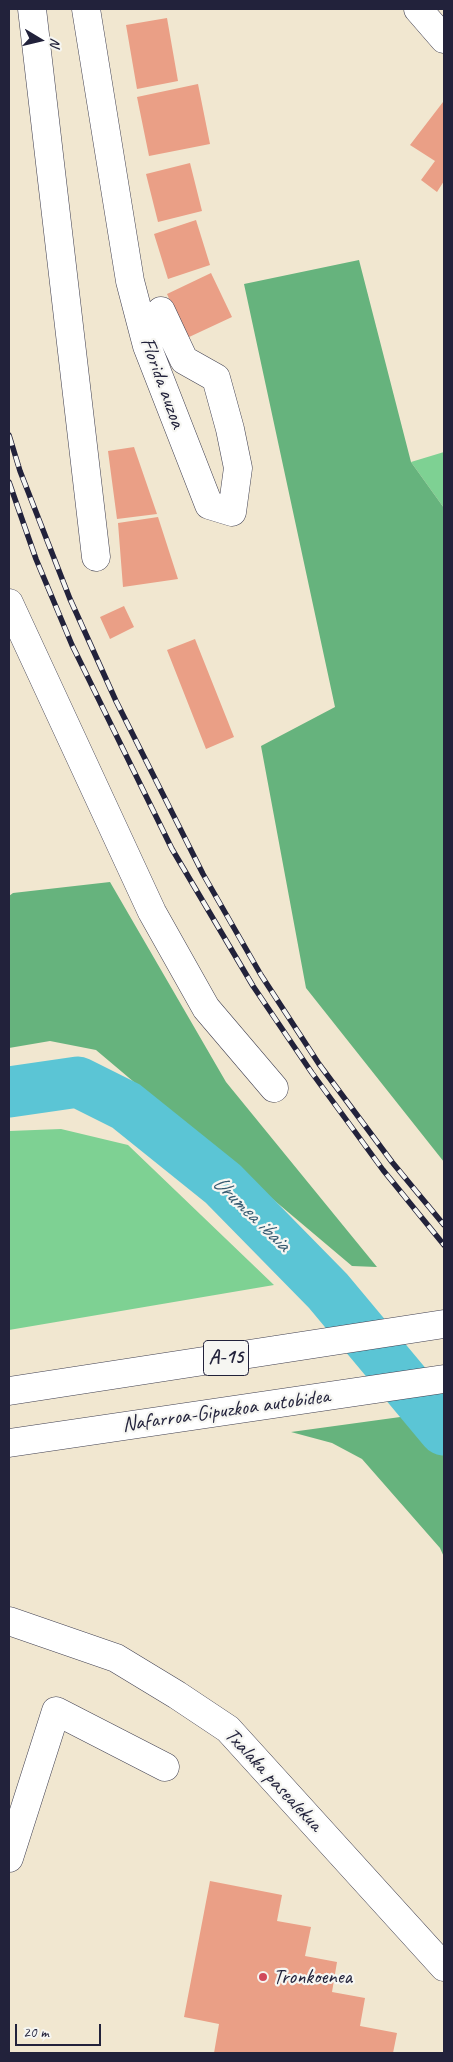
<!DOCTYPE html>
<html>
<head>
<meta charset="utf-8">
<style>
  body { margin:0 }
  #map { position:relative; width:453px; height:2062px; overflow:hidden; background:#f1e7d0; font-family:Caveat,sans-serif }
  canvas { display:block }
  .frame { position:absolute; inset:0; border:10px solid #22223b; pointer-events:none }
  .north { position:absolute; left:15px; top:15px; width:50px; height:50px; -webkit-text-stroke:4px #f6f6f2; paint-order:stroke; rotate:99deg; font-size:14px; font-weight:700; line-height:20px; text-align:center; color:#22223b }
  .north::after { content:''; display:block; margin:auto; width:18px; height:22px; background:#22223b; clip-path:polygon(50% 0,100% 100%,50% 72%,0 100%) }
  .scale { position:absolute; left:15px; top:2024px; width:86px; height:22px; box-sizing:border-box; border:2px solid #22223b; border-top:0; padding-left:6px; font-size:15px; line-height:18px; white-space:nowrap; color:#22223b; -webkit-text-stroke:4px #f6f6f2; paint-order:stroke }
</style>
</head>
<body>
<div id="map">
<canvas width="453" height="2062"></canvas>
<div class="frame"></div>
<div class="north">N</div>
<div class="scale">20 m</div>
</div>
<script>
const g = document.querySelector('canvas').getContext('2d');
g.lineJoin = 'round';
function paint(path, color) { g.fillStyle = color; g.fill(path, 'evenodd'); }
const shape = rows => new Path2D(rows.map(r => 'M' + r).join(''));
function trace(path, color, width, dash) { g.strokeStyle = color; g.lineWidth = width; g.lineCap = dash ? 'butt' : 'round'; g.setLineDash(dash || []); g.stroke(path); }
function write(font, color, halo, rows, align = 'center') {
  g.font = font + ' Caveat,sans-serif'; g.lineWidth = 4.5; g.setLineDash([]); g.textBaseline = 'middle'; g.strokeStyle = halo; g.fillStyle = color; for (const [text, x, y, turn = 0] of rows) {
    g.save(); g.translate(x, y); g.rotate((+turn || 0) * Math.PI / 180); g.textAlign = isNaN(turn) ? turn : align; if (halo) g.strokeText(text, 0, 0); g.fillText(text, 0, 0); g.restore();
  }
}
const green = shape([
  [444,452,444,508,411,462],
  [61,1129,128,1145,274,1285,9,1330,9,1131]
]);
const forest = shape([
  [359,260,411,462,444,508,444,1162,306,988,261,746,335,707,244,284],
  [110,882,226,1082,377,1267,352,1266,96,1050,50,1041,9,1048,9,896,13,893],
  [444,1411,444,1557,440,1548,362,1459,332,1443,291,1432]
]);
const river = shape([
  [9,1092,78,1082,126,1106,223,1184,328,1291,444,1430]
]);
const building = shape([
  [167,18,178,81,137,89,126,25],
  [198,84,210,144,149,156,137,97],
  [443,102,444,181,437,192,421,180,435,161,410,145],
  [190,163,202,211,158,222,146,174],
  [196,220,210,265,168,279,154,234],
  [211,273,232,317,187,338,167,294],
  [134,447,157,514,117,519,108,451],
  [158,517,178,579,123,587,118,523],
  [124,606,134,627,110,639,100,617],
  [195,639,234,737,206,749,167,650],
  [210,1881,282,1895,277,1921,311,1927,305,1956,337,1962,332,1992,365,1998,360,2026,397,2033,393,2053,214,2053,219,2024,184,2017]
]);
const minor = shape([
  [32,9,96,557],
  [86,9,130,281,147,346,209,505,232,512,238,468,230,429,216,378,184,360,161,311],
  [418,9,444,39],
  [9,603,152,912,206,1008,274,1088],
  [9,1858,56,1711,165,1767]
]);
const major = shape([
  [9,1621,116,1658,177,1695,228,1729,444,1967]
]);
const highway = shape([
  [9,1391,444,1324],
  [9,1443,444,1379]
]);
const rail = shape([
  [9,435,20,471,70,599,116,701,203,874,261,975,319,1064,392,1162,444,1225],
  [9,482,36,559,72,645,172,849,253,986,312,1073,383,1170,444,1245]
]);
const markers = [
  [263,1977,5,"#d1495b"]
];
const shields = [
  [226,1358,45]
];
const shieldNames = [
  ["A-15",226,1358]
];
const streetNames = [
  ["Florida auzoa",162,383,70],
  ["Nafarroa-Gipuzkoa autobidea",226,1411,-8],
  ["Txalaka pasealekua",273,1780,47]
];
const poiNames = [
  ["Tronkoenea",273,1977]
];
const waterNames = [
  ["Urumea ibaia",251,1214,44]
];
paint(green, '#7ed193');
paint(forest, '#66b37d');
trace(river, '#5bc5d5', 51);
paint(building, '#ea9f86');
trace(minor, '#414051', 29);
trace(major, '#414051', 29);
trace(highway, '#414051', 29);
trace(minor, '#fff', 28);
trace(major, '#fff', 28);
trace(highway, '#fff', 28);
trace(rail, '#22223b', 5.5);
trace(rail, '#f6f6f2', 4, [11]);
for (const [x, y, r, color] of markers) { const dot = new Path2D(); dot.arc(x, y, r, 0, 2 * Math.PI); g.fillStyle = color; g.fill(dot); trace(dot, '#f6f6f2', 2); }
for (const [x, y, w] of shields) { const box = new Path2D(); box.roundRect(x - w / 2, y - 17.5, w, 35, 4); g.fillStyle = '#f6f6f2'; g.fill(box); trace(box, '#22223b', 1); }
write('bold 20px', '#22223b', null, shieldNames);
write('21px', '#22223b', '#f6f6f2', streetNames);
write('21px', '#22223b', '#f6f6f2', poiNames, 'left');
write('italic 22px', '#365b71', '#f6f6f2', waterNames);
</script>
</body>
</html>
